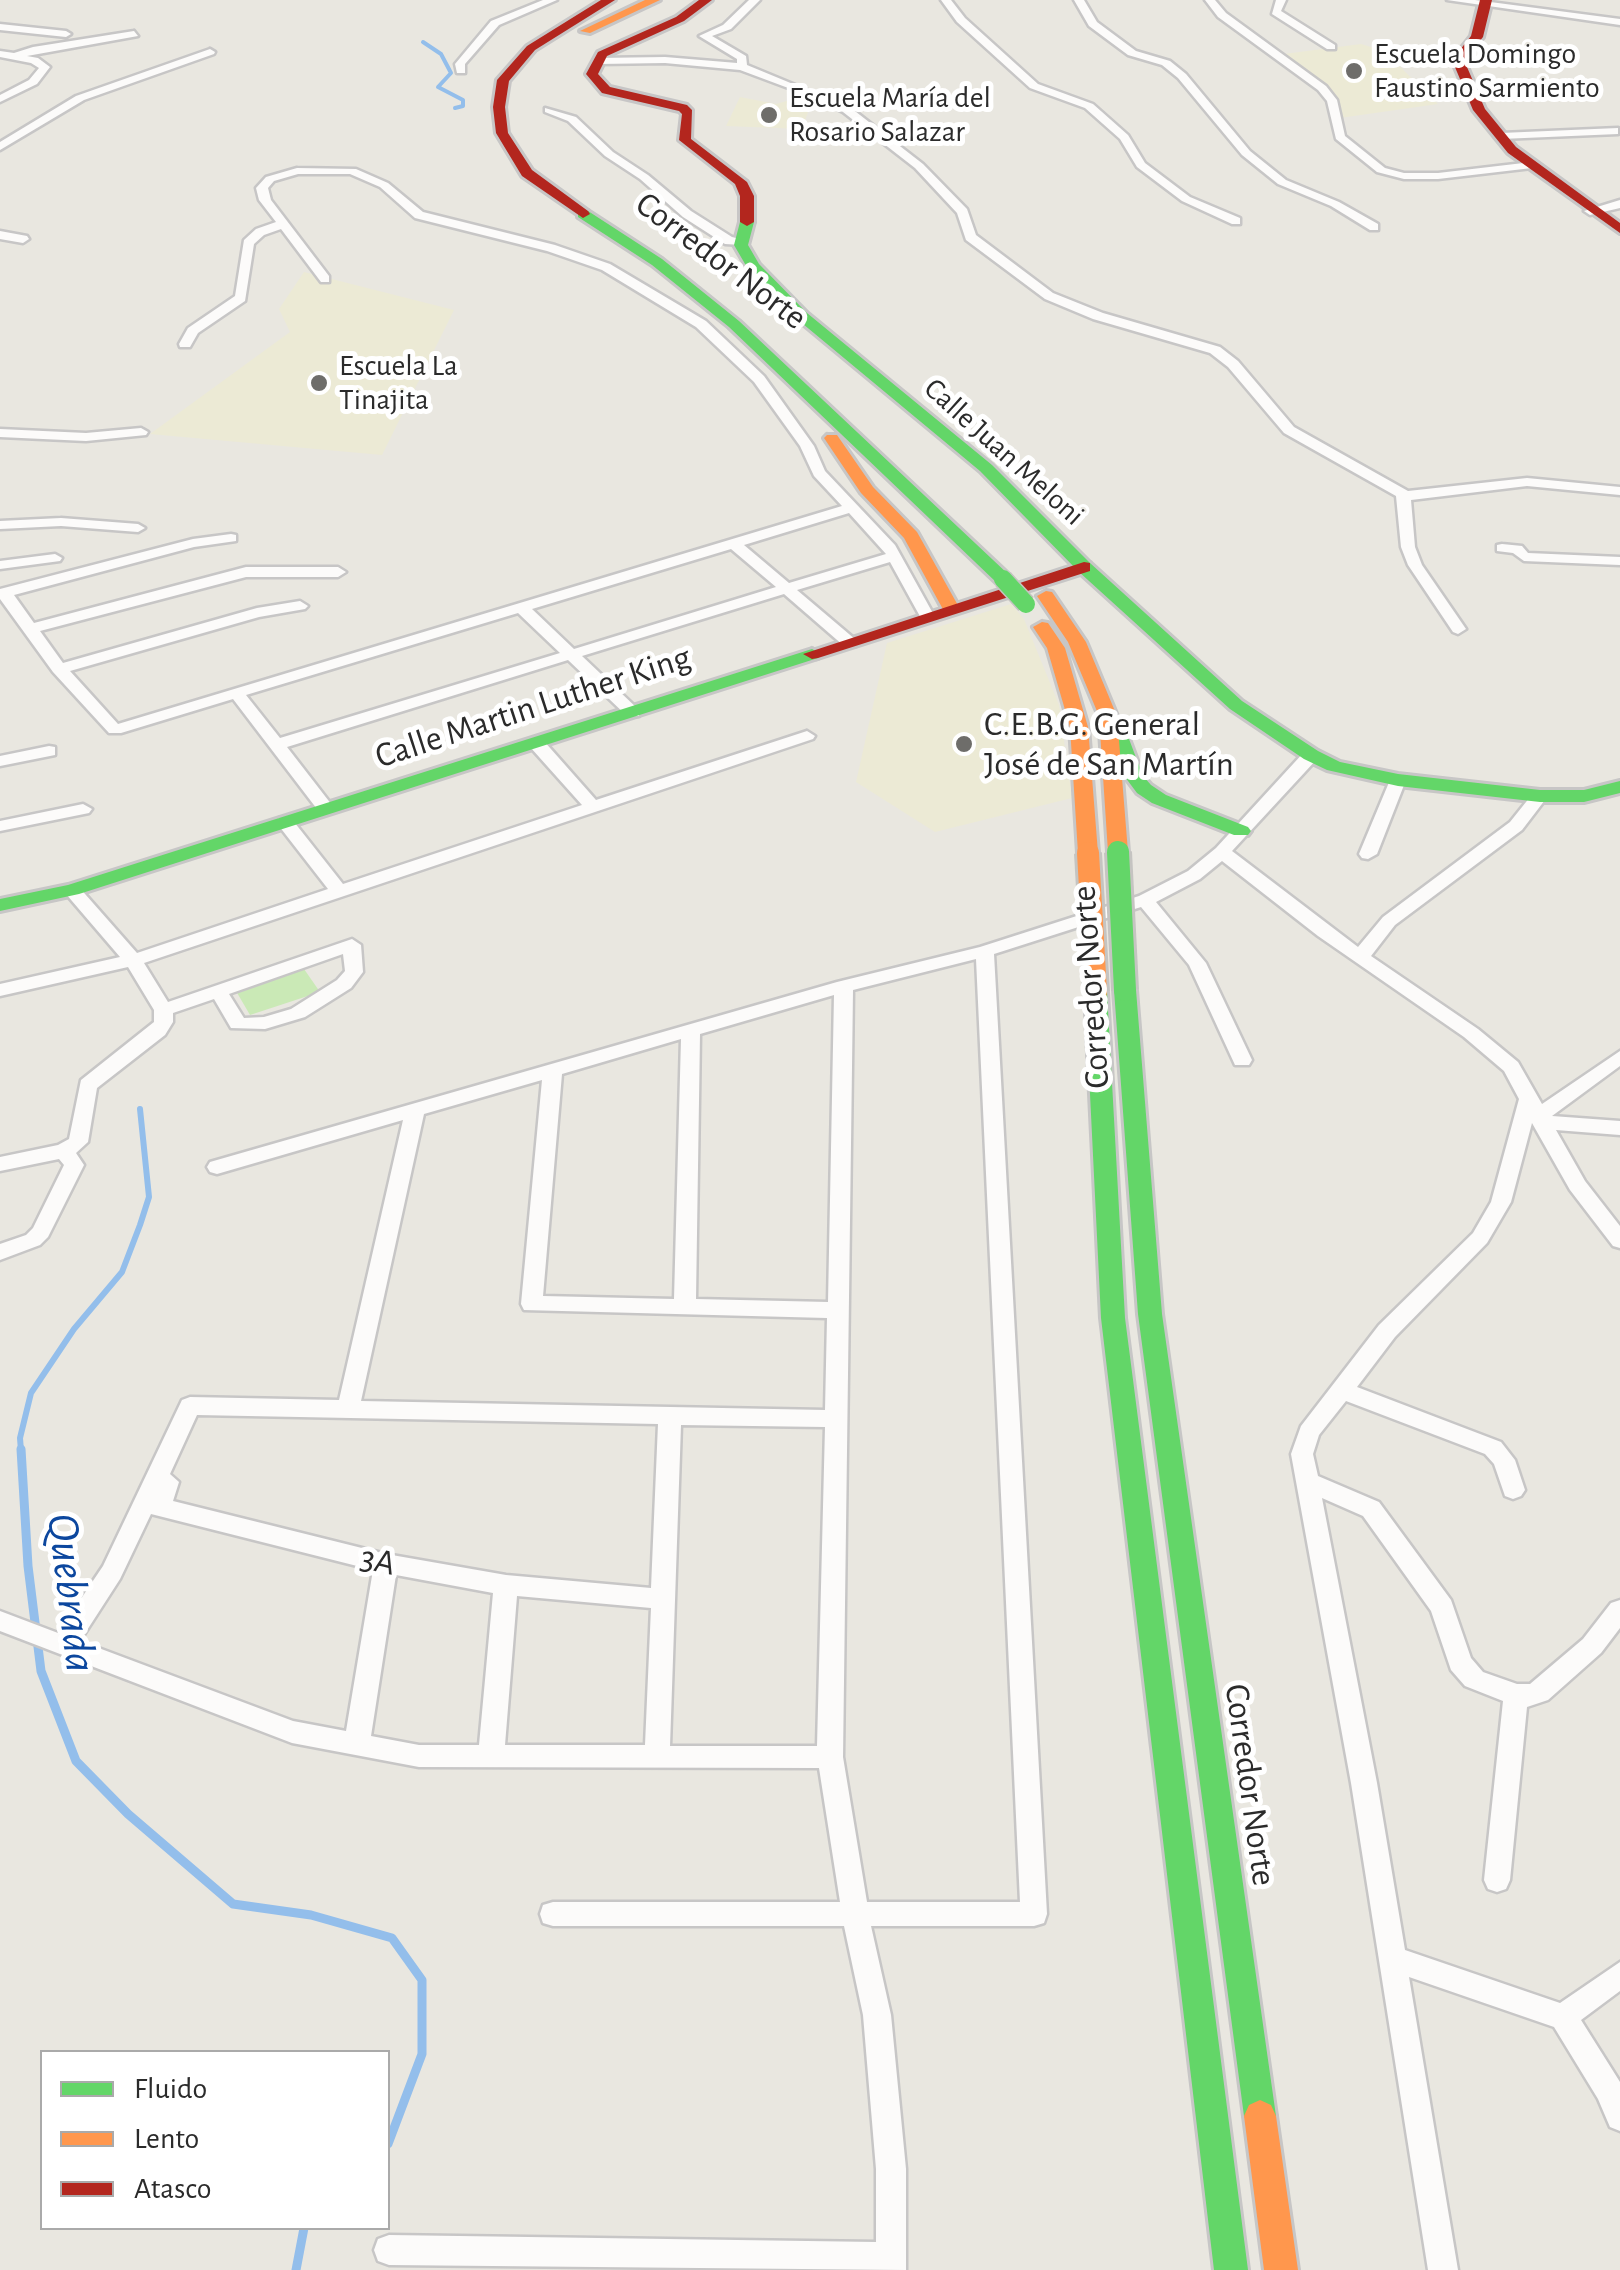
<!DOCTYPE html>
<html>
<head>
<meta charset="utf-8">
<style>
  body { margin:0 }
  #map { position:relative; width:1620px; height:2270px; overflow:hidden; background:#e9e7e0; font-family:"Alegreya Sans",sans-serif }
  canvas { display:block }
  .legend { position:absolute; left:40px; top:2050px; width:350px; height:180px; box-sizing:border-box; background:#fff; border:2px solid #aaa; margin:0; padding:12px 18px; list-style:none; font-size:30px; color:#2b2b2b }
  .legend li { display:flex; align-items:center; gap:20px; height:50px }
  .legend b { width:50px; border:2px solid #aaa }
</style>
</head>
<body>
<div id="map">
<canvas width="1620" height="2270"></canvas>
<ul class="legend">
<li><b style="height:12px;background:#63d668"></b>Fluido</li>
<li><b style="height:12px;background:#ff974d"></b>Lento</li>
<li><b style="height:12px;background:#b3261e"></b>Atasco</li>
</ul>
</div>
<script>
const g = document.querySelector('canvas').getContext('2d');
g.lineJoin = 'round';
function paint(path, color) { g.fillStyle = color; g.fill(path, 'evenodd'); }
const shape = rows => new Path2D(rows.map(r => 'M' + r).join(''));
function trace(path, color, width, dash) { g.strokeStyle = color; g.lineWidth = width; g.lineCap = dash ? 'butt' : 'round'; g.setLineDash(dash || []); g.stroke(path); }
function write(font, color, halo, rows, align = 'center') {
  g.font = font + ' "Alegreya Sans",sans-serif'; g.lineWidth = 10; g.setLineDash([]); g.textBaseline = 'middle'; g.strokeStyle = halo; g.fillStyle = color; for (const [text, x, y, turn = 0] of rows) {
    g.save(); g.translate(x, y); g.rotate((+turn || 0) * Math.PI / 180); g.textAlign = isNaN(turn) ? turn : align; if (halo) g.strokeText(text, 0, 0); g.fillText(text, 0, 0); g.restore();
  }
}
const education = shape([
  [1361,44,1384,51,1438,104,1340,118,1324,87,1284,54],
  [740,97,776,104,797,98,812,101,802,129,726,126],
  [304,272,454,310,382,455,150,434,290,332,279,309],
  [1011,604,1024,619,1059,705,1072,798,935,832,856,782,887,643]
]);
const pitch = shape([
  [304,969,320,992,250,1015,236,991]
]);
const streamFar2 = shape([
  [423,42,441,54,451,73,438,87,463,100,463,106,455,108]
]);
const streamFar1 = shape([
  [21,1451,20,1438,31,1393,74,1329,122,1272,140,1225,149,1197,140,1109]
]);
const stream = shape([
  [21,1449,28,1566,41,1671,76,1761,128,1814,233,1904,311,1915,392,1938,422,1980,422,2054,388,2144],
  [296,2270,304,2228]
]);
const street = shape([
  [543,0,557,0,499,25,465,64,465,73,457,73,455,64,491,21,543,0],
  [749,0,760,0,731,29,712,36,746,56,747,65,851,108,923,164,967,209,976,235,1053,293,1103,313,1220,347,1238,361,1294,427,1408,491,1527,478,1620,487,1620,495,1527,486,1411,500,1415,547,1422,565,1466,629,1458,634,1453,632,1408,565,1401,547,1396,496,1284,433,1228,367,1210,353,1093,319,1045,299,966,240,957,213,915,168,843,112,815,98,740,70,665,63,599,64,594,61,599,58,665,57,737,63,737,59,699,36,723,25,749,0],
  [941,0,951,0,965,18,1038,84,1093,104,1128,135,1145,163,1190,197,1240,218,1240,224,1232,224,1182,201,1137,167,1120,139,1085,108,1030,88,957,22,941,0],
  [1074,0,1084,0,1097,22,1136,51,1170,61,1186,74,1250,151,1286,180,1339,202,1378,224,1378,230,1370,230,1331,206,1278,184,1242,155,1178,78,1162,65,1128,55,1089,26,1074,0],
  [1205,0,1215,0,1226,13,1326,86,1337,100,1345,136,1385,168,1404,173,1438,173,1532,162,1538,165,1532,168,1438,179,1404,179,1377,172,1336,139,1327,101,1318,90,1218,17,1205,0],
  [1276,0,1286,0,1281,11,1335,45,1335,49,1327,49,1272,14,1276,0],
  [1447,0,1475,0,1620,19,1620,25,1447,0],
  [0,24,66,31,71,34,66,37,0,30,0,24],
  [134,31,138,36,27,56,38,58,50,67,37,84,0,102,0,95,29,80,39,68,31,63,0,57,0,51,14,53,33,47,134,31],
  [210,49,215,52,214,54,84,100,0,150,0,142,76,96,210,49],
  [545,108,576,117,613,152,648,175,691,211,732,237,748,241,742,245,725,244,683,217,640,179,605,156,568,121,545,112,545,108],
  [1618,128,1618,134,1501,139,1495,136,1501,133,1618,128],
  [297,168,356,169,388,183,423,212,555,245,610,264,706,321,764,376,814,446,825,471,895,545,935,617,932,620,922,620,890,562,797,590,856,640,856,646,844,646,784,594,582,656,639,710,639,716,627,716,568,660,287,747,335,809,326,814,320,813,233,699,121,733,109,733,53,672,0,599,0,589,193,539,231,534,236,535,236,541,194,547,14,595,34,623,246,567,338,567,346,572,338,577,246,577,40,631,63,663,257,608,300,601,308,606,305,609,259,617,70,671,118,724,842,506,814,476,800,446,754,382,696,327,602,270,547,251,415,218,380,187,350,174,298,174,274,181,268,188,271,200,329,276,329,282,321,282,281,229,264,235,254,244,245,301,198,333,190,347,180,347,179,344,188,328,235,296,244,240,256,229,276,222,259,200,256,188,266,177,297,168],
  [849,513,886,554,789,583,744,545,849,513],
  [731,549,776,587,574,649,532,609,731,549],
  [518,613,560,653,280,738,246,695,518,613],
  [1620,200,1620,208,1590,215,1584,211,1620,200],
  [0,231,27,236,29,239,23,243,0,239,0,231],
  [141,428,148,432,146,435,86,441,0,437,0,429,86,433,141,428],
  [61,518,138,524,145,528,138,532,61,526,0,529,0,521,61,518],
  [1502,544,1522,546,1528,553,1620,557,1620,565,1524,561,1513,553,1497,551,1497,545,1502,544],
  [55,554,62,558,60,561,0,569,0,561,55,554],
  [807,731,815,736,813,739,144,963,168,1002,352,939,361,945,363,972,351,988,305,1017,265,1029,231,1028,214,999,173,1013,173,1022,165,1035,97,1088,88,1142,76,1153,84,1165,48,1237,40,1245,0,1260,0,1244,26,1235,33,1228,64,1165,59,1159,0,1171,0,1157,58,1145,69,1139,81,1080,154,1022,154,1010,128,967,0,996,0,984,120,957,66,894,63,890,66,886,78,886,137,953,328,889,279,826,276,822,279,818,291,818,343,884,582,805,531,748,531,740,543,740,596,800,807,731],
  [343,954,345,971,337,980,291,1009,264,1017,244,1018,229,994,343,954],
  [49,746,55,747,55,755,0,766,0,756,49,746],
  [1311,750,1317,751,1317,759,1232,851,1358,947,1383,917,1510,822,1534,792,1546,792,1548,796,1522,830,1395,925,1371,956,1478,1029,1518,1062,1542,1104,1620,1051,1620,1066,1552,1116,1620,1121,1620,1135,1556,1130,1585,1181,1620,1226,1620,1248,1613,1246,1570,1190,1532,1123,1511,1202,1487,1243,1395,1337,1357,1387,1501,1442,1515,1460,1525,1490,1521,1496,1513,1499,1505,1496,1494,1464,1485,1454,1346,1401,1319,1435,1313,1454,1318,1476,1379,1502,1451,1600,1471,1658,1483,1672,1517,1684,1530,1684,1583,1639,1611,1603,1620,1600,1620,1628,1601,1653,1548,1700,1527,1707,1510,1880,1506,1889,1497,1892,1488,1889,1484,1880,1503,1701,1465,1686,1451,1670,1431,1611,1363,1516,1322,1498,1377,1783,1405,1950,1560,2003,1620,1962,1620,1991,1581,2020,1620,2082,1620,2131,1610,2127,1598,2099,1554,2027,1409,1977,1458,2270,1428,2270,1351,1783,1291,1454,1301,1426,1379,1325,1473,1233,1491,1202,1519,1099,1504,1071,1464,1037,1318,936,1222,861,1200,879,1156,902,1206,963,1252,1060,1249,1065,1235,1065,1189,965,1141,907,994,954,1047,1914,1044,1923,1034,1926,871,1926,891,2015,906,2169,906,2270,389,2265,378,2261,374,2250,378,2239,389,2235,876,2242,876,2169,863,2015,844,1926,553,1926,543,1923,540,1914,543,1905,553,1902,840,1902,819,1768,419,1767,292,1743,0,1631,0,1611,58,1633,103,1566,182,1400,190,1397,339,1400,403,1120,217,1174,210,1172,207,1167,210,1162,837,982,980,947,1139,896,1188,871,1216,848,1305,751,1311,750],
  [976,959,1020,1902,867,1902,843,1757,853,990,976,959],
  [834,995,828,1302,696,1299,700,1034,834,995],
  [681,1039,674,1299,543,1296,562,1074,681,1039],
  [542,1080,521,1304,524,1310,827,1318,825,1410,361,1401,424,1114,542,1080],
  [197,1415,658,1424,651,1588,506,1575,386,1554,173,1501,179,1482,170,1474,197,1415],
  [681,1425,825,1427,817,1746,670,1746,681,1425],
  [151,1514,373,1570,346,1731,293,1721,80,1641,120,1579,151,1514],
  [396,1575,493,1593,479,1745,419,1745,371,1736,396,1575],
  [517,1596,651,1608,645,1745,505,1745,517,1596],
  [1398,775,1406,780,1377,854,1368,859,1362,858,1359,854,1390,780,1398,775],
  [83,804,92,809,89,813,0,831,0,821,83,804]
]);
const fast = shape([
  [578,211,588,211,662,259,739,321,1009,575,1009,583,997,583,729,327,652,265,578,217,578,211],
  [747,218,754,222,748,245,759,264,807,313,992,465,1090,563,1242,701,1318,751,1340,762,1398,774,1540,790,1584,790,1620,781,1620,793,1584,802,1540,802,1398,786,1327,770,1304,759,1230,709,1078,571,980,471,797,319,748,269,734,245,740,222,747,218],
  [812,649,821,654,818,658,79,894,0,911,0,899,68,885,812,649],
  [1120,733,1129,739,1143,776,1151,785,1166,795,1248,827,1251,831,1248,835,1234,835,1152,803,1137,793,1125,777,1111,739,1120,733],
  [1125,983,1136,990,1162,1314,1276,2116,1271,2127,1260,2132,1249,2127,1244,2116,1138,1314,1114,990,1125,983],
  [1096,985,1107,992,1125,1318,1248,2270,1214,2270,1101,1318,1085,992,1096,985]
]);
const slow = shape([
  [645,0,660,0,590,33,580,31,645,0],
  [827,435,837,435,873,487,917,532,960,609,957,613,945,613,904,538,861,493,824,438,827,435],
  [1046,591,1052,592,1086,642,1117,716,1128,852,1125,856,1118,858,1108,852,1099,716,1068,642,1037,596,1046,591],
  [1042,622,1048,623,1065,648,1088,727,1098,853,1088,859,1078,853,1070,727,1047,648,1033,627,1042,622],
  [1260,2100,1271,2105,1276,2116,1298,2270,1264,2270,1244,2116,1249,2105,1260,2100]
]);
const jam = shape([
  [601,0,615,0,535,50,509,81,505,107,508,133,532,170,588,211,590,214,583,218,522,176,496,133,493,107,497,80,527,46,601,0],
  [699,0,712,0,684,21,607,56,598,74,610,87,687,105,692,110,691,139,747,182,754,196,754,222,747,226,740,222,740,196,735,184,679,140,682,114,679,111,602,93,586,74,598,52,676,17,699,0],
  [1480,0,1492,0,1483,37,1464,60,1485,109,1516,147,1620,223,1620,233,1508,153,1473,110,1452,60,1471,36,1480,0],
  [1084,562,1090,563,1090,571,818,658,812,659,803,654,1084,562]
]);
const fastBridgeFar1 = shape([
  [1003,579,1026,604]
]);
const fastBridge = shape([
  [1118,852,1125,990]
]);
const slowBridge = shape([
  [1088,853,1096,992]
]);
const markers = [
  [1354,71,10,"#6e6d6a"],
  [769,115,10,"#6e6d6a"],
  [319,383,10,"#6e6d6a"],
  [964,744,10,"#6e6d6a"]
];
const farPoinames = [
  ["Escuela Domingo",1374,54],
  ["Faustino Sarmiento",1374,88],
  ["Escuela María del",789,98],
  ["Rosario Salazar",789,132],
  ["Escuela La",339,366],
  ["Tinajita",339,400]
];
const farStreetnames = [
  ["Calle Juan Meloni",1004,452,42]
];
const streetNames = [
  ["Corredor Norte",721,261,37],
  ["Calle Martin Luther King",533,707,-18],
  ["Corredor Norte",1091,987,-94],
  ["3A",378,1561,13],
  ["Corredor Norte",1250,1785,82]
];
const poiNames = [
  ["C.E.B.G. General",984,724],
  ["José de San Martín",984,764]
];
const nearWaternames = [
  ["Quebrada",71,1593,83]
];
paint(education, '#ecead5');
paint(pitch, '#cae9b6');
trace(streamFar2, '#93beeb', 4);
trace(streamFar1, '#93beeb', 6);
trace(stream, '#93beeb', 9);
trace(street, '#c7c6c6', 5);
trace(fast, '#c7c6c6', 6);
trace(slow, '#c7c6c6', 6);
trace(jam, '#c7c6c6', 6);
paint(street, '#fcfbfa');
paint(fast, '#63d668');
paint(slow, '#ff974d');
paint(jam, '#b3261e');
trace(fastBridgeFar1, '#c5c4c1', 21, []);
trace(fastBridge, '#c5c4c1', 28, []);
trace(slowBridge, '#c5c4c1', 28, []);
trace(fastBridgeFar1, '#63d668', 18);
trace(fastBridge, '#63d668', 22);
trace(slowBridge, '#ff974d', 22);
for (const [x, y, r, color] of markers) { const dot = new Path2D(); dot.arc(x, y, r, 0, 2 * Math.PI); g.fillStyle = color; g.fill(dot); trace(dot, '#fff', 4); }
write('30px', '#2b2b2b', '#fff', farPoinames, 'left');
write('30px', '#2b2b2b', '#fff', farStreetnames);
write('35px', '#2b2b2b', '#fff', streetNames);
write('35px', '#2b2b2b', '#fff', poiNames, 'left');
write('italic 45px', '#0c479e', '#fff', nearWaternames);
</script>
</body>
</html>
